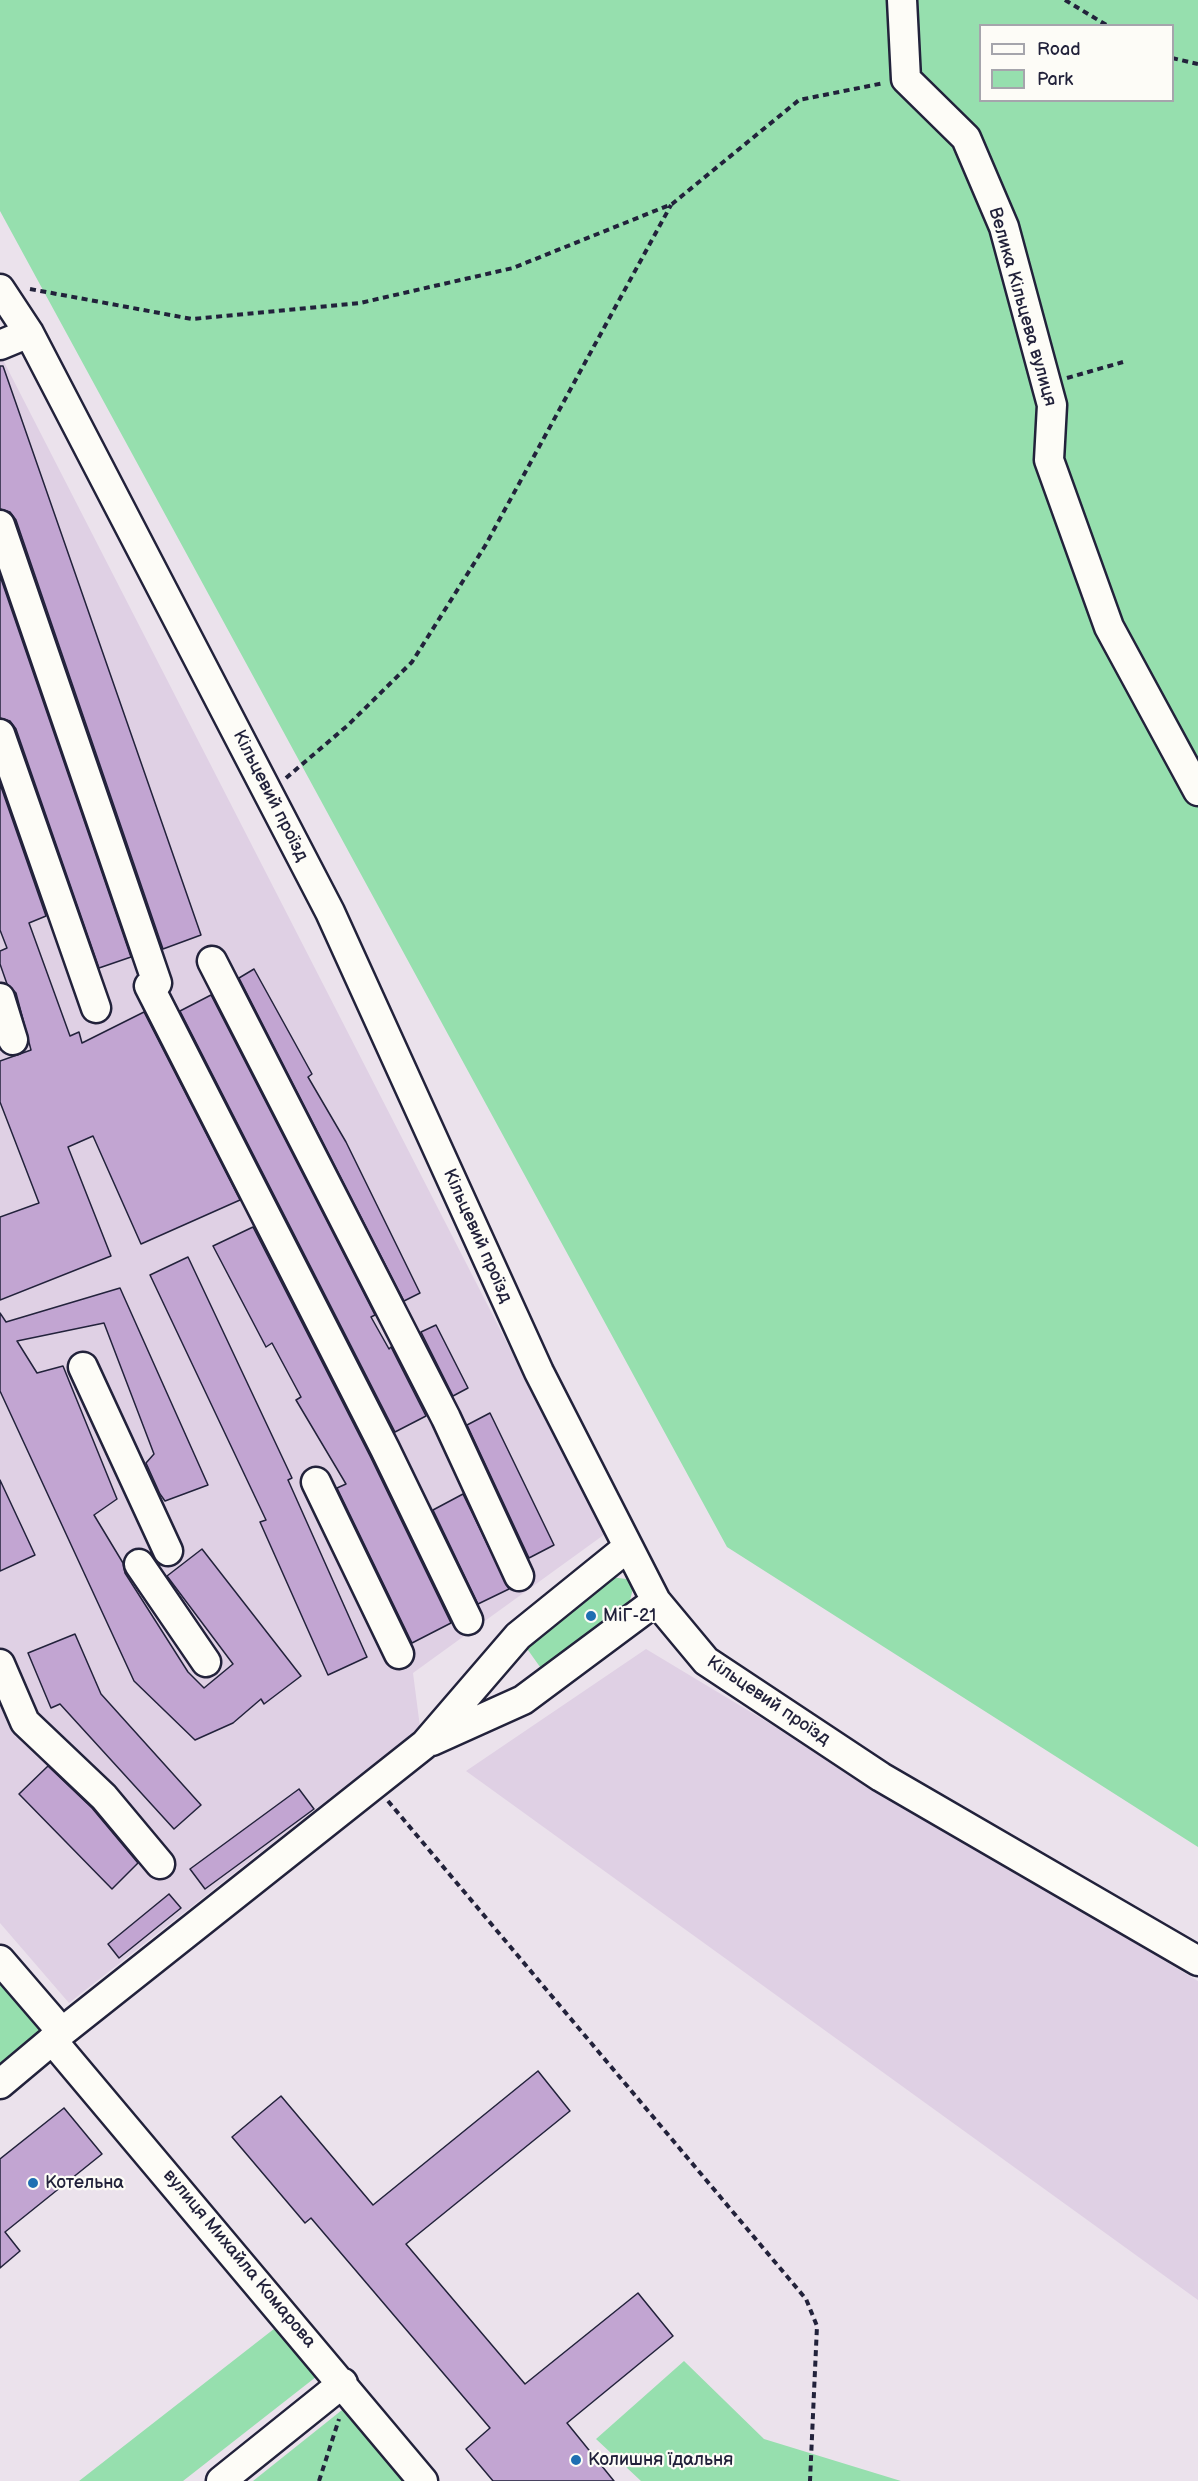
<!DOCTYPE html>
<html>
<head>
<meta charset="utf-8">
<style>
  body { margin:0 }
  #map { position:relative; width:1198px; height:2481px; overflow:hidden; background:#ebe2ec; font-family:"Balsamiq Sans",sans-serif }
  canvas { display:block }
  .legend { position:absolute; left:979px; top:24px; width:195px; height:78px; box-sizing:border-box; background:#fdfcf7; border:2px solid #a5a5ac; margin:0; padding:8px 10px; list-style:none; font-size:18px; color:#22223b }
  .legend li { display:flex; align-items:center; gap:12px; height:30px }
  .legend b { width:30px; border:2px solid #a5a5ac }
</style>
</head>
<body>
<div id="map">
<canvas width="1198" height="2481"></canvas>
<ul class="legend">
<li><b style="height:8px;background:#fdfcf7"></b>Road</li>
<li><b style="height:16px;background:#96dfae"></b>Park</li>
</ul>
</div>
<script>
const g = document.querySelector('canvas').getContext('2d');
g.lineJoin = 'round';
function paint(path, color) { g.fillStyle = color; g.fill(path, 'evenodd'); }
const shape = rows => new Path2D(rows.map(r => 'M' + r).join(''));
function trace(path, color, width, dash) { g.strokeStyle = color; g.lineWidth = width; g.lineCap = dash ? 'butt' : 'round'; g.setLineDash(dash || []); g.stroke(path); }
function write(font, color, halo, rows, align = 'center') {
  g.font = font + ' "Balsamiq Sans",sans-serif'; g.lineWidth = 4.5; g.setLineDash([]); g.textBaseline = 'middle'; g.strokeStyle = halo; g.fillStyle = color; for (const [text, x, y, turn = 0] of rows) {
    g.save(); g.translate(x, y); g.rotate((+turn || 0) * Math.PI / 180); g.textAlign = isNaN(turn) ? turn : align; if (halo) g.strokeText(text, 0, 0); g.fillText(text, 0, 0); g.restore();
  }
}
const built = shape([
  [0,354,605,1534,413,1673,420,1727,69,2003,0,1923],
  [646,1649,1198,1981,1198,2300,466,1771]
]);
const green = shape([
  [0,0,1198,0,1198,1847,727,1547,0,211],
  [980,26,1172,26,1172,100,980,100],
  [593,1575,635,1580,624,1625,550,1681,518,1636],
  [0,1972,49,2029,0,2071],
  [279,2325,321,2373,183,2481,79,2481],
  [684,2361,764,2439,901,2481,641,2481,596,2439],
  [357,2400,423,2481,253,2481,342,2410]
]);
const building = shape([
  [0,366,3,366,201,935,163,949,16,520,10,512,0,509,0,366],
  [0,576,131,957,99,968,16,729,10,721,0,718,0,576],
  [0,784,46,916,29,923,70,1036,79,1032,82,1043,144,1012,240,1200,141,1244,93,1136,68,1147,111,1256,0,1300,0,1217,39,1203,0,1102,0,1061,31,1050,16,993,7,984,0,964,0,951,7,948,0,930,0,784],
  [254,969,312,1074,308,1077,346,1142,420,1293,404,1301,239,978,254,969],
  [211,995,375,1315,371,1317,389,1349,391,1347,426,1416,395,1432,180,1011,211,995],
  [253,1227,370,1456,451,1623,412,1643,337,1488,346,1484,296,1400,301,1397,272,1343,266,1347,213,1246,253,1227],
  [188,1257,292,1478,288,1480,367,1657,328,1675,260,1522,266,1520,150,1275,188,1257],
  [120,1288,208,1485,165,1501,160,1494,146,1463,154,1454,104,1323,17,1341,37,1373,63,1366,117,1499,94,1515,123,1563,125,1573,188,1672,204,1688,233,1664,167,1576,202,1549,301,1676,264,1704,261,1699,233,1723,195,1740,134,1681,0,1391,0,1313,6,1322,120,1288],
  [436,1325,468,1388,453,1396,421,1332,436,1325],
  [490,1413,554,1545,529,1558,467,1425,490,1413],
  [0,1480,35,1555,0,1571,0,1480],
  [463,1494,509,1589,478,1604,433,1510,463,1494],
  [75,1634,101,1694,201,1805,174,1829,60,1704,51,1708,28,1653,75,1634],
  [48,1766,92,1808,138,1863,112,1889,19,1794,48,1766],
  [299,1789,314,1809,205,1889,190,1869,299,1789],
  [169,1894,181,1908,119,1958,108,1944,169,1894],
  [538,2071,570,2111,406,2244,525,2384,638,2293,673,2336,567,2423,614,2481,493,2481,466,2449,490,2428,311,2218,305,2223,232,2137,281,2096,373,2205,538,2071],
  [64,2108,102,2154,5,2232,20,2251,0,2268,0,2159,64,2108]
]);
const path = shape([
  [1065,0,1108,26],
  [1172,58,1198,64],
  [30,289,192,319,360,303,513,268,672,204,799,100,884,83],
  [1067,378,1123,362],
  [286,778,347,726,412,662,485,546,671,205],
  [388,1801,806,2299,817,2326,810,2481],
  [319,2481,339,2419]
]);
const minor = shape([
  [902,0,906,79,966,138,1004,227,1052,405,1049,460,1109,627,1198,791],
  [0,289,29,333,330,912,539,1372,656,1601,706,1661,881,1777,1198,1961],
  [0,345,29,333],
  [0,525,157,983],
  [0,734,96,1008],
  [212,961,446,1418,519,1576],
  [149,986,385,1449,468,1620],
  [0,998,13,1040],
  [83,1367,168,1551],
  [316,1482,399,1654],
  [139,1564,206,1662],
  [0,1664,25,1722,104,1797,160,1864],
  [432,1741,523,1700,656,1601],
  [0,1960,62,2032],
  [52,2040,423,2481],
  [0,2084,62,2032,425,1744,518,1636,628,1547],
  [221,2481,343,2383]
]);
const markers = [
  [591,1616,6,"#1f6fb2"],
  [33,2183,6,"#1f6fb2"],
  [576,2460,6,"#1f6fb2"]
];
const streetNames = [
  ["Велика Кільцева вулиця",1022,307,74],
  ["Кільцевий проїзд",270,796,63],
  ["Кільцевий проїзд",477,1236,66],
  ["Кільцевий проїзд",768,1701,34],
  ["вулиця Михайла Комарова",239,2259,50]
];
const poiNames = [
  ["МіГ-21",603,1616],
  ["Котельна",45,2183],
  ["Колишня їдальня",588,2460]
];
paint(built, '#dfd0e4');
paint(green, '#96dfae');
paint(building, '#c2a5d2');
trace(building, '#22223b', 1.5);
trace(minor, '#22223b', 33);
trace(path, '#22223b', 4, [6, 4.5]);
trace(minor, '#fdfcf7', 28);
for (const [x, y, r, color] of markers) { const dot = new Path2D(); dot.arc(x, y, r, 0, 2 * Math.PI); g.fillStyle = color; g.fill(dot); trace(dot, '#fdfcf7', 2); }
write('18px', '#22223b', '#fdfcf7', streetNames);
write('18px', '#22223b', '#fdfcf7', poiNames, 'left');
</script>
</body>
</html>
